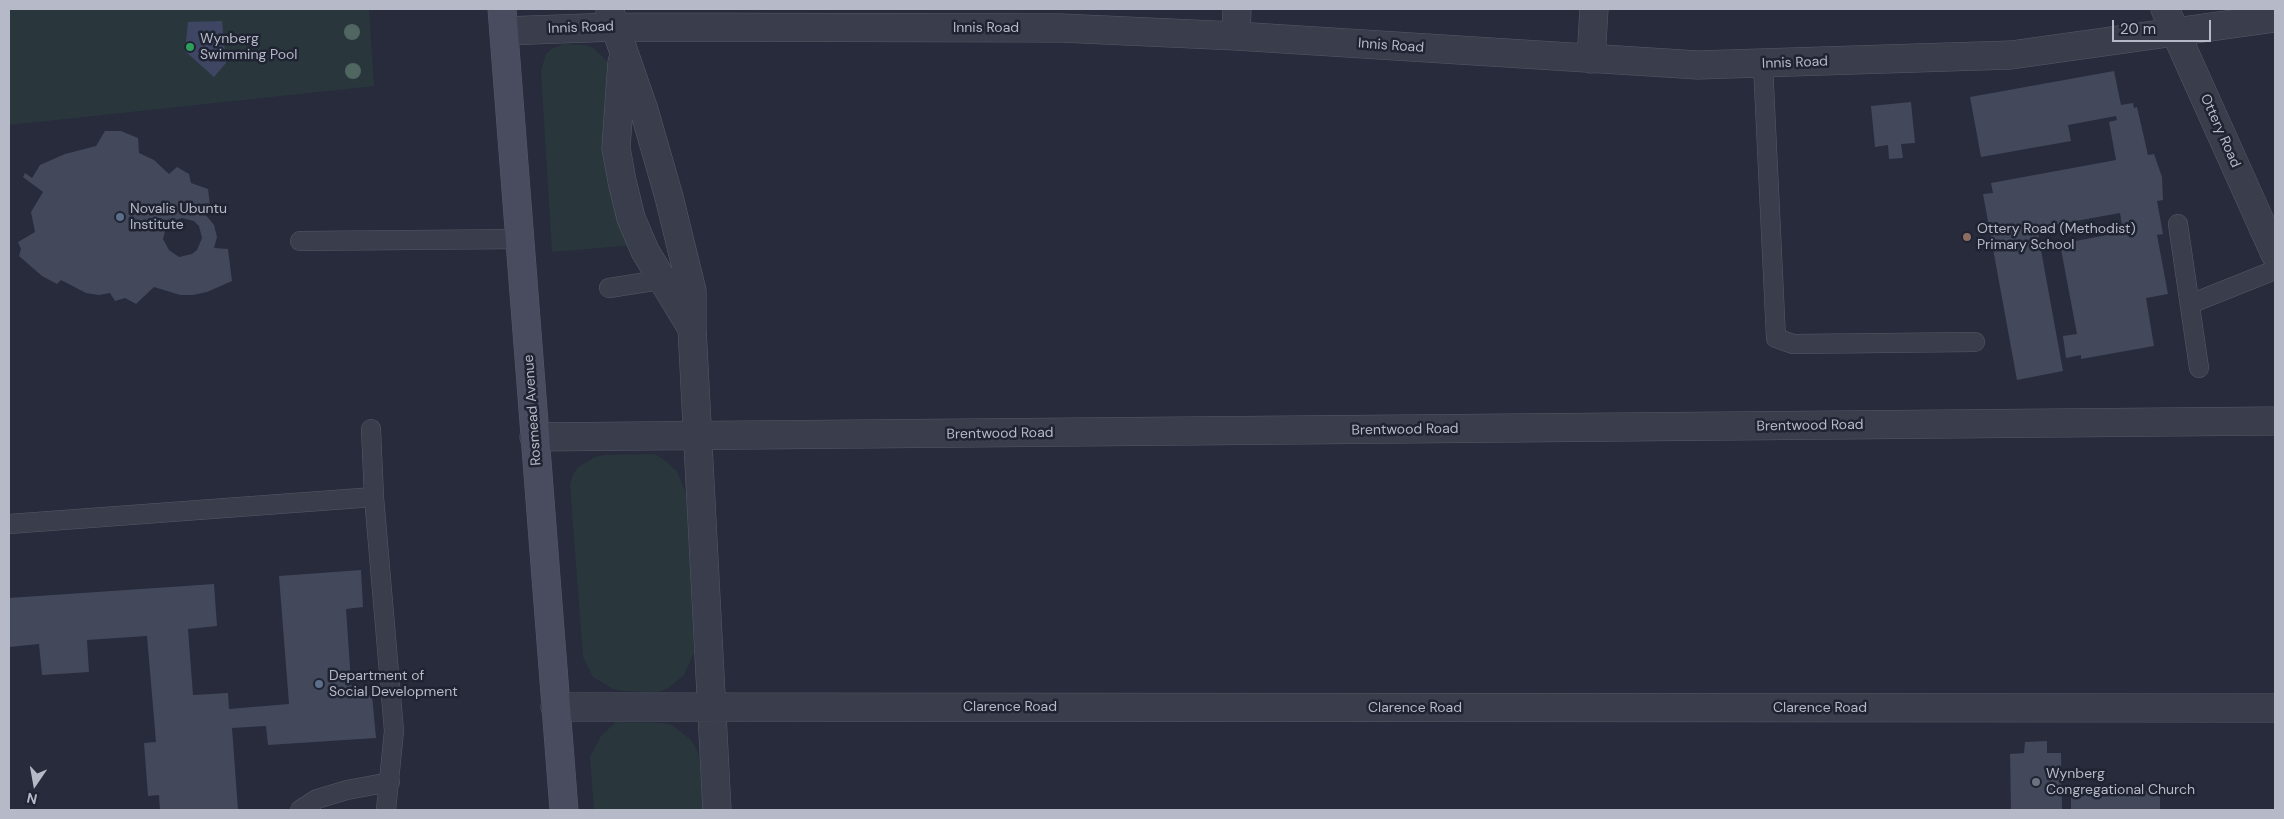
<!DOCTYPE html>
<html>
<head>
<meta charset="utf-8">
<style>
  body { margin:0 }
  #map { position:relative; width:2284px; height:819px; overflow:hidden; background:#272b3c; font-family:"DM Sans",sans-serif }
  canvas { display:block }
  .frame { position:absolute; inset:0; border:10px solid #b6b9c7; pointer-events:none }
  .north { position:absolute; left:10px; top:759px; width:50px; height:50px; -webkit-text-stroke:4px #1f2332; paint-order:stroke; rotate:192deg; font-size:14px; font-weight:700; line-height:20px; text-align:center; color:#b6b9c7 }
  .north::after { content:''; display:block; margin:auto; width:18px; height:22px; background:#b6b9c7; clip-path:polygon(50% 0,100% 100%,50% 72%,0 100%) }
  .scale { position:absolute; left:2112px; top:20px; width:99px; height:22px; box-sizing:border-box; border:2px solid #b6b9c7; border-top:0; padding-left:6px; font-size:15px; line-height:18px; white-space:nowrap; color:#b6b9c7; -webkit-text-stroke:4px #1f2332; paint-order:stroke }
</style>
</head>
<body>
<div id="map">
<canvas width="2284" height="819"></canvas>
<div class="frame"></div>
<div class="north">N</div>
<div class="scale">20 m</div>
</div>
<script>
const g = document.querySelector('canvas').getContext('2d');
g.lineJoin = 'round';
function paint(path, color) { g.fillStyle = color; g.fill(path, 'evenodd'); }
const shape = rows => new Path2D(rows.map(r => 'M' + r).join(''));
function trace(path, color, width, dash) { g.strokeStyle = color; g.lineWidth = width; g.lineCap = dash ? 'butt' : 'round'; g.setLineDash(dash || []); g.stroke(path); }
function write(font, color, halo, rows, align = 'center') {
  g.font = font + ' "DM Sans",sans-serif'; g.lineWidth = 5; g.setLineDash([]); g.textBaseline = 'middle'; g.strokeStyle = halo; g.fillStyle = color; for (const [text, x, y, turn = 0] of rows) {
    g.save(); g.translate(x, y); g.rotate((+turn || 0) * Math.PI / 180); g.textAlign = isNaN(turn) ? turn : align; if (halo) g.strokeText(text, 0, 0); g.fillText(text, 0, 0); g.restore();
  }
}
const green = shape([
  [9,9,369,9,374,86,9,125],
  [564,44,585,45,593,48,605,59,610,68,634,245,552,252,541,71,546,54,551,49],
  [654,454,666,461,677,472,686,493,694,652,684,675,667,689,657,692,624,691,613,689,593,677,583,657,570,484,573,475,578,467,595,457,605,455],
  [616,722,662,723,672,725,691,740,697,750,700,762,703,810,594,810,590,757,601,736]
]);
const water = shape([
  [222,21,226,63,214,77,185,51,188,22]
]);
const building = shape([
  [2114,71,2121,105,2133,103,2134,108,2137,107,2148,155,2154,154,2162,177,2163,200,2157,201,2163,234,2157,235,2168,294,2146,298,2154,346,2081,359,2081,355,2066,358,2063,336,2077,334,2060,244,2123,232,2120,213,2037,228,2063,371,2017,380,1983,194,1993,193,1991,183,2116,160,2109,122,2117,120,2116,116,2068,125,2071,141,1981,157,1970,97],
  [1911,102,1915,143,1901,144,1903,158,1889,159,1888,145,1875,147,1871,106],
  [105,131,121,131,138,138,139,153,154,160,169,174,177,167,189,174,191,183,208,189,210,205,205,214,214,225,217,237,214,248,228,249,232,281,207,292,193,295,180,295,154,287,136,304,125,298,115,301,110,293,99,295,86,293,61,280,57,284,42,276,19,256,21,249,18,242,35,232,31,212,43,192,23,177,25,173,32,178,40,165,65,154,96,146],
  [182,218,194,221,199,226,202,238,197,250,192,254,179,257,169,250,163,239,166,227,170,222],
  [361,570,363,607,346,609,352,696,372,695,376,738,268,745,266,726,232,728,238,810,160,810,159,795,148,796,144,743,156,742,147,636,87,640,89,672,42,675,39,644,9,647,9,598,214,584,217,626,188,629,193,695,228,693,229,709,289,704,279,576],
  [2047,741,2047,753,2061,753,2062,810,2011,810,2010,754,2024,753,2025,742],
  [2071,791,2160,791,2160,810,2071,810]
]);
const service = shape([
  [1763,64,1776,338,1793,344,1975,342],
  [2178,224,2199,368],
  [300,241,521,239],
  [609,288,673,278],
  [2190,304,2275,270],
  [371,429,374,497],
  [9,524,374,497,394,731,386,810],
  [300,810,317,799,347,790,390,782]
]);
const minor = shape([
  [610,12,644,110,669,197,692,291,692,328,717,810],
  [504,31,615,27,1061,28,1236,36,1698,65,2011,55,2275,18],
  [1236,36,1237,9],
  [1591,59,1594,9],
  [622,62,616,148,622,181,631,218,645,251,691,327],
  [534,437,2275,421],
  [555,707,2275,708]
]);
const tertiary = shape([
  [2165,9,2275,254]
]);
const secondary = shape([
  [502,9,564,810]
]);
const trees = [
  [352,32],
  [353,71]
];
const markers = [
  [190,47,5,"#2e9e5b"],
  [120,217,5,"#5c6f8a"],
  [1967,237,5,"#8d6e63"],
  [319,684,5,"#5c6f8a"],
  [2036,782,5,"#6b7280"]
];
const streetNames = [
  ["Innis Road",581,28,-2],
  ["Innis Road",986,28],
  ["Innis Road",1391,46,4],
  ["Innis Road",1795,63,-2],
  ["Ottery Road",2220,131,66],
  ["Rosmead Avenue",533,410,-94],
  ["Brentwood Road",1810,426,-1],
  ["Brentwood Road",1405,430,-1],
  ["Brentwood Road",1000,434,-1],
  ["Clarence Road",1010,707],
  ["Clarence Road",1415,708],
  ["Clarence Road",1820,708]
];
const poiNames = [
  ["Wynberg",200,39],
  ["Swimming Pool",200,55],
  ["Novalis Ubuntu",130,209],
  ["Institute",130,225],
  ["Ottery Road (Methodist)",1977,229],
  ["Primary School",1977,245],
  ["Department of",329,676],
  ["Social Development",329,692],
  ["Wynberg",2046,774],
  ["Congregational Church",2046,790]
];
paint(green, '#29373d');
paint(water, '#3e4663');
paint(building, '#43495b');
trace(service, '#555967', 20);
trace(minor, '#555967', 29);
trace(tertiary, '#555967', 29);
trace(secondary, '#555967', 29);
trace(service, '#3a3e4c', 19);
trace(minor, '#3a3e4c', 28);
trace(tertiary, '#3a3e4c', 28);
trace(secondary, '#494c5f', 28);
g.fillStyle = '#4f6661';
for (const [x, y] of trees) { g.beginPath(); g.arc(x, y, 8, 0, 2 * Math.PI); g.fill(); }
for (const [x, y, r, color] of markers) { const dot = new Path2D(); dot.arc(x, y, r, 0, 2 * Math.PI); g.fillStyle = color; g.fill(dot); trace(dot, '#1f2332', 2); }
write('14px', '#b6b9c7', '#1f2332', streetNames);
write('14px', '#b6b9c7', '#1f2332', poiNames, 'left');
</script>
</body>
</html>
